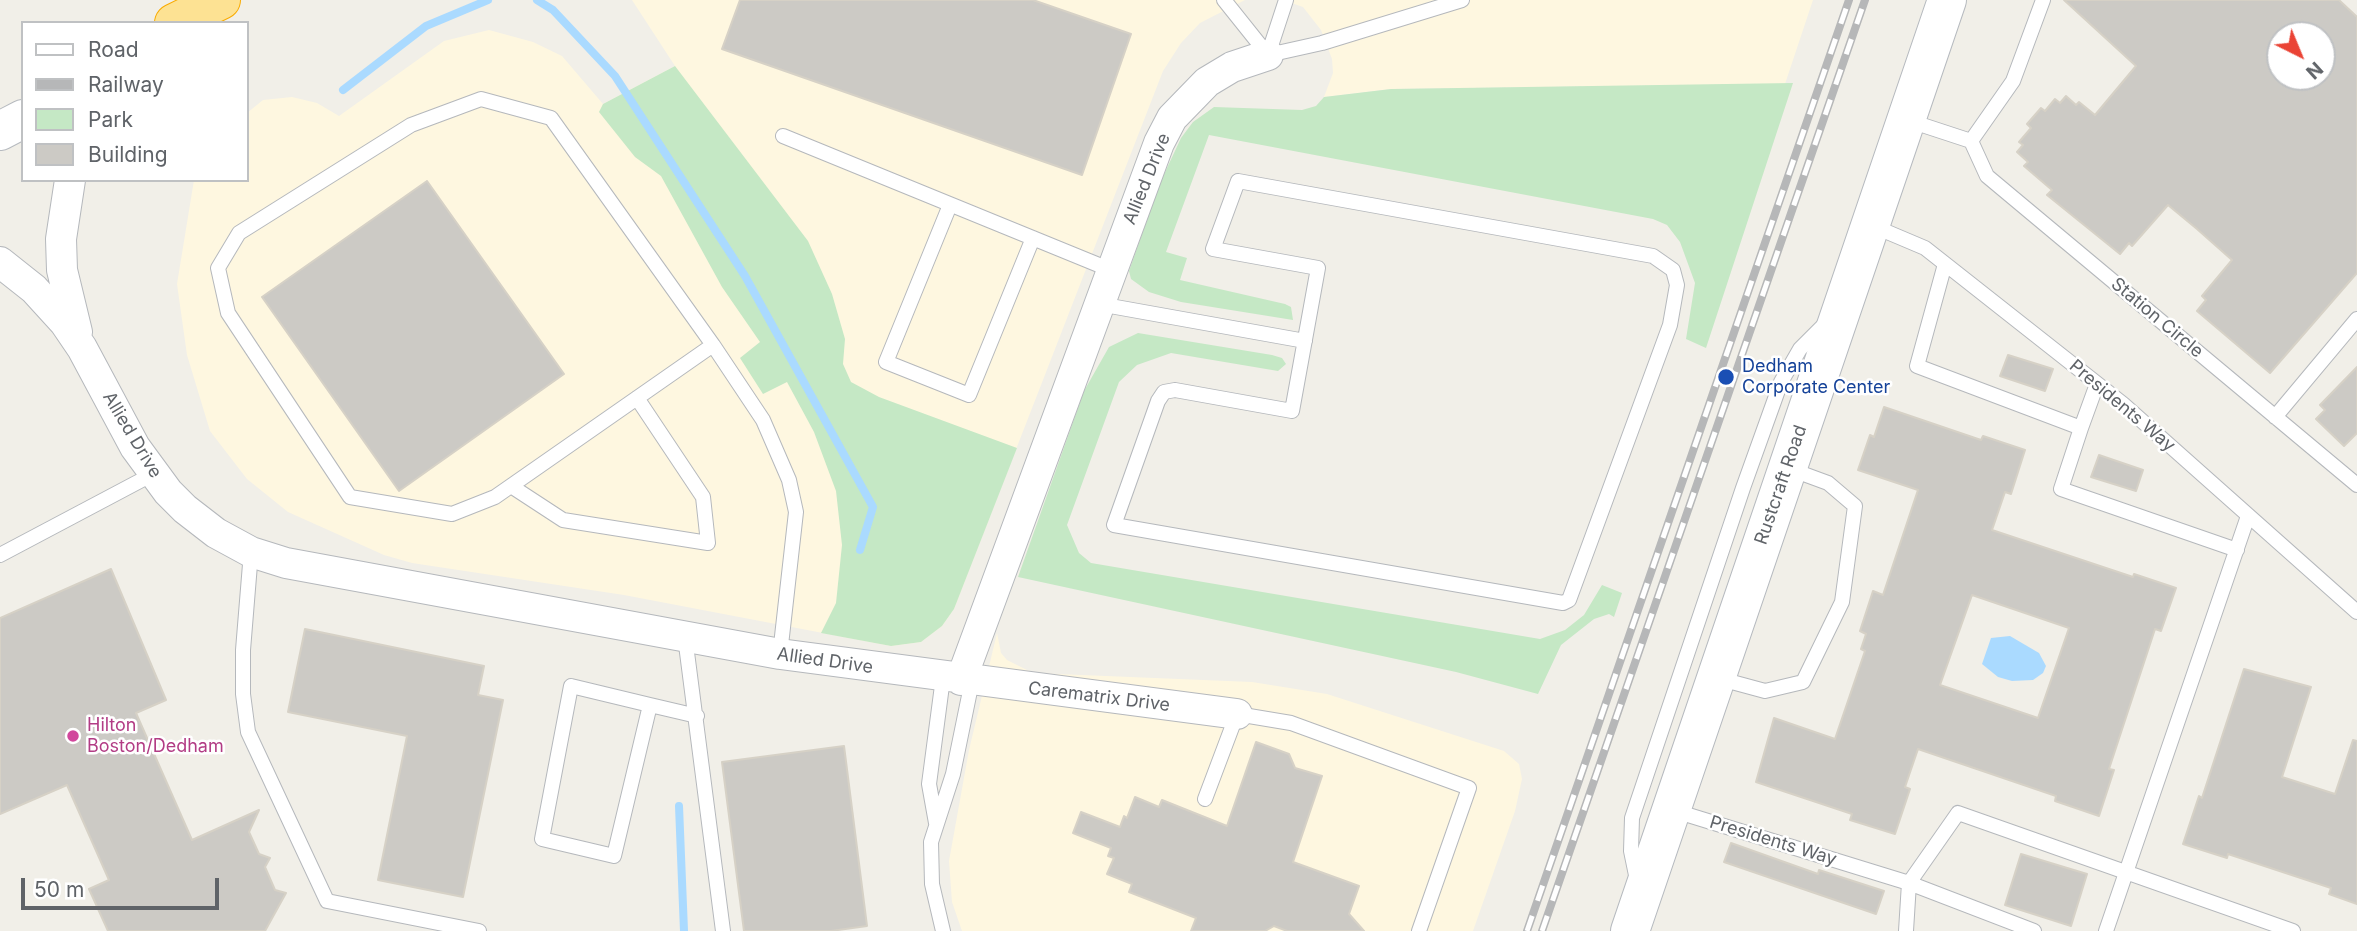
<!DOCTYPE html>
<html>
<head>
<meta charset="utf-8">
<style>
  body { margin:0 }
  #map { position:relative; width:2357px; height:931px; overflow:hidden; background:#f1efe8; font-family:Inter,sans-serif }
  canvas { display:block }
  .legend { position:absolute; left:21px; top:21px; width:228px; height:161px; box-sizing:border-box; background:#fff; border:2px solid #bfc1c3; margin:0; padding:9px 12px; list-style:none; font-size:21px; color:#5f6368 }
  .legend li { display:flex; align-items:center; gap:14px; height:35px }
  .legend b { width:35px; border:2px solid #bfc1c3 }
  .north { position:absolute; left:2266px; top:21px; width:70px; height:70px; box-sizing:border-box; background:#fff; border:2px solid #bfc1c3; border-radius:50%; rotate:137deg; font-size:19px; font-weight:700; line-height:28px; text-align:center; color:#5f6368 }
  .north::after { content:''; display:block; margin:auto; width:24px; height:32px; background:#ea4335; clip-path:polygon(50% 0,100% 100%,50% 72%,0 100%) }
  .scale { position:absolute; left:21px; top:878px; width:198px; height:32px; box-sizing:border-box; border:4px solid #5f6368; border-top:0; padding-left:9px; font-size:21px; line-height:24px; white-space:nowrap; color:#5f6368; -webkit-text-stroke:5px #fff; paint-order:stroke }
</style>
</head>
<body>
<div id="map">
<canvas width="2357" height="931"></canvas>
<ul class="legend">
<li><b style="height:9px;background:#fff"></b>Road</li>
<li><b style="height:9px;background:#b6b7b8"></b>Railway</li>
<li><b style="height:19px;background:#c5e8c5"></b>Park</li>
<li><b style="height:19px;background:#cccac5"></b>Building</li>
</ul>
<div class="north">N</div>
<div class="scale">50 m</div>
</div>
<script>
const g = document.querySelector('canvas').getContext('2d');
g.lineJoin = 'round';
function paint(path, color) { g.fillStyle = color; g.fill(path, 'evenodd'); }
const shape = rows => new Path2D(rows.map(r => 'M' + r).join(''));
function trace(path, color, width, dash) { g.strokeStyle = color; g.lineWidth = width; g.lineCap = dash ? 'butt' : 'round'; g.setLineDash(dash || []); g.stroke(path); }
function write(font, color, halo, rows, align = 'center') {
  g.font = font + ' Inter,sans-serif'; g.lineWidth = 5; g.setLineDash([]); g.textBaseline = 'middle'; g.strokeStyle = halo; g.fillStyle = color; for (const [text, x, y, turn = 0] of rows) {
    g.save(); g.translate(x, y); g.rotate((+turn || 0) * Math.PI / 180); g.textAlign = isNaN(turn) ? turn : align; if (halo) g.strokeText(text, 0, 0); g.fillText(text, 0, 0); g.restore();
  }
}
const commercial = shape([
  [632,0,1245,0,1200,23,1181,43,1163,71,954,609,942,626,921,642,891,646,624,595,412,563,384,555,288,512,247,479,210,431,187,355,177,284,194,180,247,180,247,113,263,100,292,97,317,103,339,116,444,41,489,30,533,42,562,56,603,104,675,66],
  [1283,0,1813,0,1785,84,1391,89,1324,97,1333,73,1332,59,1321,30,1303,7],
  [997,633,1001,653,1007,660,1033,673,1252,682,1327,694,1504,751,1519,764,1522,779,1515,811,1473,931,962,931,952,902,949,861,969,750]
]);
const green = shape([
  [675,66,808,241,832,294,845,339,843,364,851,382,879,397,1017,448,954,609,942,626,921,642,891,646,821,633,836,603,842,545,836,491,814,432,787,382,763,394,740,358,760,342,722,287,661,176,635,157,599,112,603,104],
  [1793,83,1706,348,1686,339,1695,283,1680,242,1667,225,1653,219,1209,135,1166,252,1187,258,1180,280,1285,304,1291,307,1293,320,1181,302,1149,292,1131,279,1129,271,1160,183,1181,138,1193,122,1214,107,1302,110,1316,106,1324,97,1391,89],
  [1138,333,1272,355,1282,358,1286,364,1278,371,1171,353,1137,365,1119,382,1067,525,1079,553,1091,563,1540,639,1565,630,1584,615,1602,585,1622,593,1614,617,1609,614,1594,619,1561,645,1538,694,1456,672,1018,577,1084,391,1109,347]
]);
const water = shape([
  [2010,636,2039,653,2046,666,2043,673,2033,680,2012,681,1998,677,1982,664,1991,638]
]);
const stream = shape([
  [537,0,553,10,615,76,745,276,873,507,860,550],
  [343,90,426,26,488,0],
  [679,806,684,931]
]);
const building = shape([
  [740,0,1033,0,1131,34,1082,175,722,49,740,0],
  [2064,0,2339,0,2357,17,2357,273,2270,373,2197,311,2206,300,2202,296,2232,260,2197,229,2168,205,2132,246,2129,243,2120,254,2047,195,2052,190,2024,166,2028,162,2017,152,2023,145,2019,142,2031,128,2027,124,2041,108,2045,111,2055,99,2060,103,2066,96,2076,105,2079,102,2095,115,2136,66,2064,0],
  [2280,35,2322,35,2322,77,2280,77,2280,35],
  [427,181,564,374,399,491,262,297,427,181],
  [2008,355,2053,369,2045,391,2000,376,2008,355],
  [2357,367,2357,433,2344,446,2316,419,2325,410,2320,405,2357,367],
  [1884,407,1981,440,1983,436,2025,450,2011,494,2005,492,1992,530,2133,577,2134,574,2176,588,2161,631,2155,629,2109,769,2114,770,2099,816,2055,801,2056,796,1918,749,1905,787,1910,789,1895,834,1850,820,1852,814,1756,782,1774,718,1835,739,1865,651,1861,649,1866,634,1860,631,1873,591,1883,595,1918,490,1858,470,1870,435,1874,437,1884,407],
  [1972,595,2069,628,2038,718,1940,685,1972,595],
  [2099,455,2143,470,2136,491,2091,477,2099,455],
  [111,569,166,700,136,713,192,840,259,810,249,832,259,854,270,858,265,867,275,890,286,893,265,931,108,931,89,889,109,880,67,785,0,814,0,618,111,569],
  [305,629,484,666,478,695,503,700,463,897,378,880,407,736,288,712,305,629],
  [2244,669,2311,687,2282,777,2335,794,2353,740,2357,741,2357,904,2329,894,2331,888,2228,854,2227,858,2183,844,2199,796,2202,798,2244,669],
  [1256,742,1289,754,1295,768,1322,776,1293,862,1359,886,1349,914,1364,931,1287,931,1274,926,1265,931,1191,931,1196,918,1129,892,1132,884,1107,874,1114,858,1108,856,1111,848,1073,833,1081,812,1120,827,1124,816,1127,818,1135,797,1159,807,1162,800,1227,826,1256,742],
  [844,746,867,926,831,931,744,931,722,762,844,746],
  [1731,843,1818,874,1819,870,1884,891,1876,914,1724,862,1731,843],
  [2021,854,2087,874,2071,926,2005,905,2021,854]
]);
const lane = shape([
  [1224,0,1268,55],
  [1268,55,1322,43,1462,0],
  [1268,55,1286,0],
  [1907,120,1971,141,1987,176,2357,485],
  [783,136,1111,270],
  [1971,141,2013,81,2043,0],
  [1238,181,1653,256,1673,270,1677,285,1670,325,1569,600,1563,603,1114,525,1158,401,1164,392,1175,390,1292,411,1318,268,1213,249,1238,181],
  [950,205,886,362,969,395,1033,238],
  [1873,226,1925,248,2123,404,2357,612],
  [1945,264,1917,366,2081,428,2097,384],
  [1099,304,1305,341],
  [713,345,551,118,481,99,411,125,239,233,218,268,228,313,350,497,452,514,495,497,713,345,763,420,789,480,796,512,780,654],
  [2275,417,2357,319],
  [2081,428,2061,489,2237,550],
  [511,486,563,520,708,543,703,497,637,398],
  [251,552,243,650,243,694,248,732,327,901,479,931],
  [0,555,153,474],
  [685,637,723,931],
  [1717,678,1765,691,1803,682,1842,602,1855,506,1828,483,1790,469],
  [650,705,614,856,542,839,571,686,650,705,697,716],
  [1205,799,1237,714,1291,723,1469,788,1419,931],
  [1672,810,1909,883,1906,931],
  [936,823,929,784,943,678],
  [1637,880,1631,851,1632,818,1743,488,1781,382,1800,349,1824,325],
  [943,931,932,884,931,842,953,774,972,681],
  [2034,931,1909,883,1958,813,2293,931],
  [2106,931,2248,516]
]);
const street = shape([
  [70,180,61,239,62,270,77,332],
  [0,262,34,289,65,323,82,348,135,447,168,492,185,509,216,533,251,552,286,563,780,654,1237,714],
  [961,680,1159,143,1172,118,1207,82,1232,67,1268,55]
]);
const secondary = shape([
  [0,131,23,119],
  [1630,931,1947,0]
]);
const highway = shape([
  [174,23,221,0]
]);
const rail = shape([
  [1527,931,1849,0],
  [1542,931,1865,0]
]);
const markers = [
  [1726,377,9,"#1a4fb4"],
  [73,736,7,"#d1479c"]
];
const streetNames = [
  ["Allied Drive",1147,179,-68],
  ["Station Circle",2157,318,40],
  ["Presidents Way",2122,406,40],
  ["Allied Drive",132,435,59],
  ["Rustcraft Road",1781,485,-71],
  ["Allied Drive",825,661,8],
  ["Carematrix Drive",1099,697,7],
  ["Presidents Way",1773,841,17]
];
const transitNames = [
  ["Dedham",1742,367],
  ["Corporate Center",1742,388]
];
const hotelNames = [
  ["Hilton",87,726],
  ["Boston/Dedham",87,747]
];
paint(commercial, '#fef7e0');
paint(green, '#c5e8c5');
paint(water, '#aadaff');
trace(stream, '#aadaff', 8);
paint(building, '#cccac5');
trace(building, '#d6d1c6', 2);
trace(lane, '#b5b8bc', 16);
trace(street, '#b5b8bc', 32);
trace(secondary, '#b6babf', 40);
trace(highway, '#f9ab00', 40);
trace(lane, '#fff', 14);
trace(street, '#fff', 30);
trace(secondary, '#fff', 38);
trace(highway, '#fde293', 38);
trace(rail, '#b6b7b8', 8);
trace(rail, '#fff', 5, [16]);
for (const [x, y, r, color] of markers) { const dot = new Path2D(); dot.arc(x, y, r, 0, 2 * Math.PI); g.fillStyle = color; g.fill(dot); trace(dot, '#fff', 2.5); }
write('18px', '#5f6368', '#fff', streetNames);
write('18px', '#164399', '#fff', transitNames, 'left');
write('18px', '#b23c85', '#fff', hotelNames, 'left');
</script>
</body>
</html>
